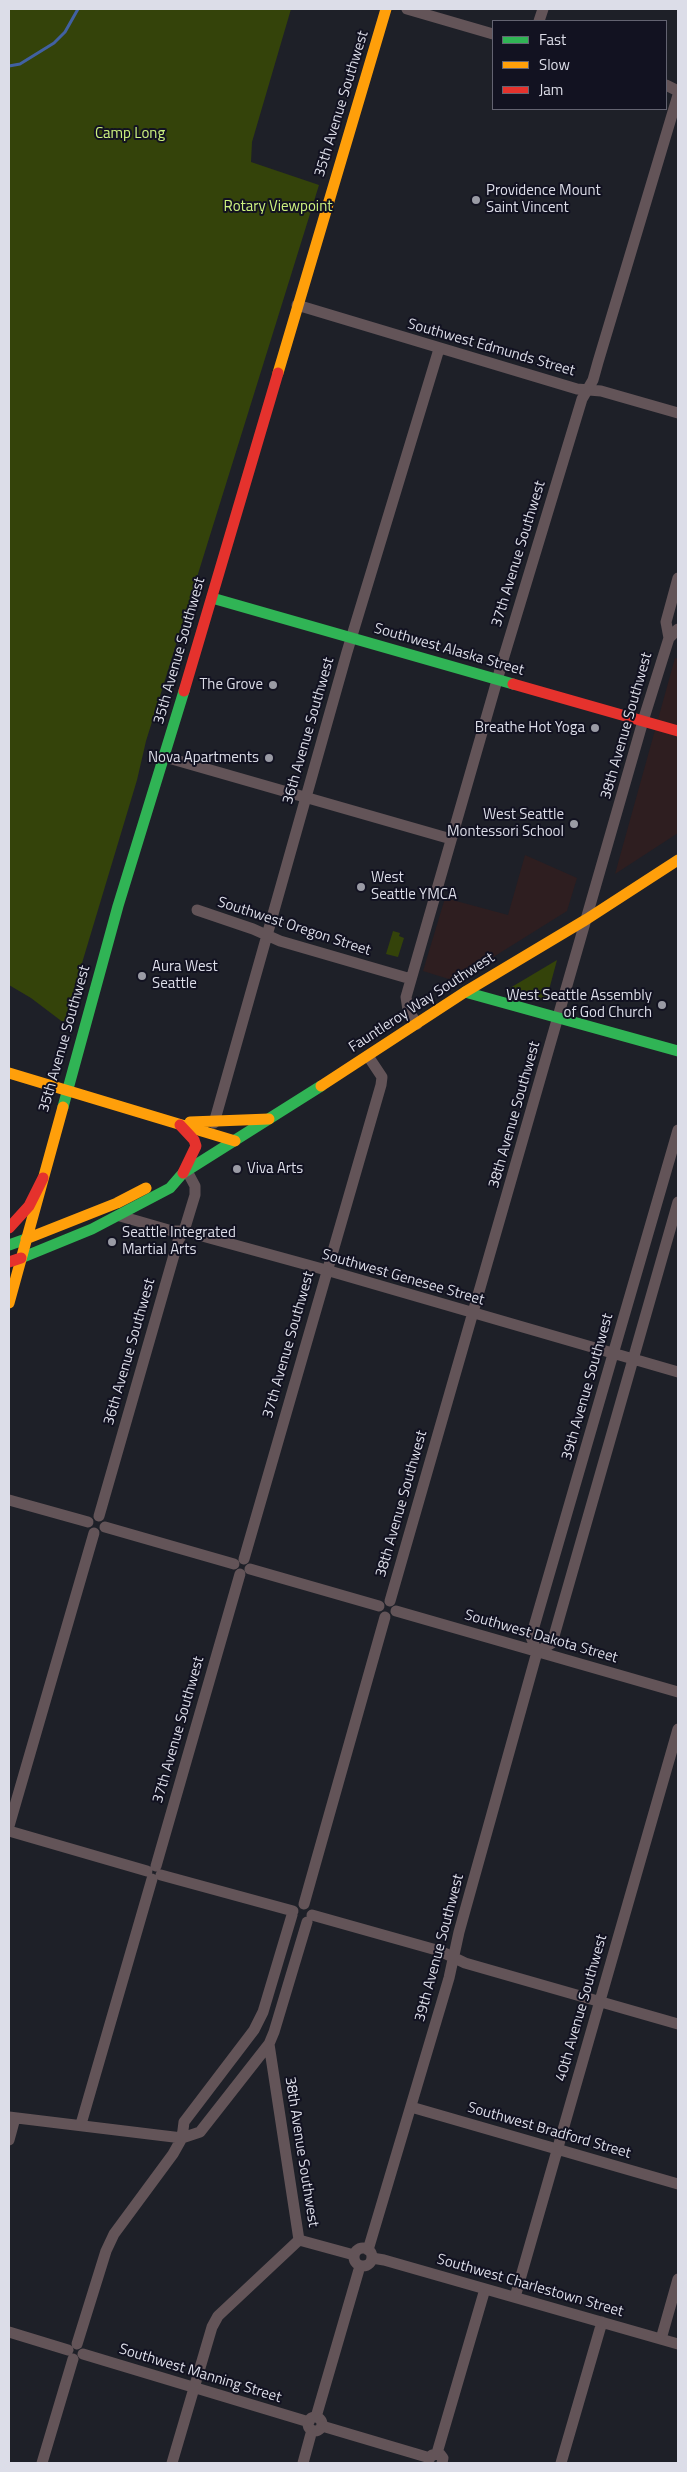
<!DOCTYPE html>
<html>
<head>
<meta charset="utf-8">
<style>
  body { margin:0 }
  #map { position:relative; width:687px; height:2472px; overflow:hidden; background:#1e2028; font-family:"Titillium Web",sans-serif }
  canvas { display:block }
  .frame { position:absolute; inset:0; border:10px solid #dcdde8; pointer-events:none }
  .legend { position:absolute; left:492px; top:20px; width:175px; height:90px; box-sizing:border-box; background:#121221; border:1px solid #636371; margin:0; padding:6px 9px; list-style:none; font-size:15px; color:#dcdde8 }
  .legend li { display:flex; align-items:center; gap:10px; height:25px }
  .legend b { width:25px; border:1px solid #636371 }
</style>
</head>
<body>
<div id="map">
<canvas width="687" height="2472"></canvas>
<div class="frame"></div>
<ul class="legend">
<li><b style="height:6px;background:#30b455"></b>Fast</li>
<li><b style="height:6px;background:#ff9f0a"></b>Slow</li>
<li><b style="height:6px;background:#e5322d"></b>Jam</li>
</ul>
</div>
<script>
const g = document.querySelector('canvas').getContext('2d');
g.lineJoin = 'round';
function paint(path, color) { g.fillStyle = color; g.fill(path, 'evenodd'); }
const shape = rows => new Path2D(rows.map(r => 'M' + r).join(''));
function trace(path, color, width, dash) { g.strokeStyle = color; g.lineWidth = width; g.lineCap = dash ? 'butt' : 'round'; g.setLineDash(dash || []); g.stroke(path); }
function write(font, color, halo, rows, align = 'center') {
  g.font = font + ' "Titillium Web",sans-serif'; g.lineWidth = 4; g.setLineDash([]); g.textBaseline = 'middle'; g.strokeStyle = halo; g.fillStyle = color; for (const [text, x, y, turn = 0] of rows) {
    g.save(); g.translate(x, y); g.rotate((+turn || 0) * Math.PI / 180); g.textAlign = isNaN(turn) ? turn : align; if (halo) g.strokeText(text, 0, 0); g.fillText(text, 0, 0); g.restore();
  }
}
const commercial = shape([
  [675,658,678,659,678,833,615,874],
  [525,855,577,878,567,911,455,981,423,971,445,898,508,915]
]);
const green = shape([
  [9,9,291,9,252,142,251,162,319,185,146,741,137,780,64,1023,31,998,9,985],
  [393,931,400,933,399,936,404,938,398,957,386,954],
  [557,960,546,1001,510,991,510,988]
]);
const stream = shape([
  [9,66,20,64,54,43,65,32,78,9]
]);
const street = shape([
  [407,9,493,34],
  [539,21,543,9],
  [666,85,678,91],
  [297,305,577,389,601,391,678,413],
  [669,638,678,629],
  [165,757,451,839],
  [197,910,253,929,280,941,411,979],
  [417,1024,408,1010,406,997,502,663,582,399,593,380,598,362,678,95],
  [214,1123,347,652,439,349],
  [120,1216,172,1231,184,1231,326,1270,678,1372],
  [9,1500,88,1522],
  [99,1516,178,1241,184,1231,195,1195,195,1186,187,1171],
  [105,1527,234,1564],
  [244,1559,381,1085,382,1077,368,1056],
  [250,1569,379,1606],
  [390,1601,643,721,669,638,666,622,678,578],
  [396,1611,678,1692],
  [537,1652,552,1643,678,1202],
  [9,1826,94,1533],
  [9,1831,147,1871],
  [156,1866,240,1574],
  [161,1875,293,1911],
  [304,1904,385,1617],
  [312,1915,440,1951,465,1963,678,2024],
  [411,2107,678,2184],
  [9,2117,182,2138,200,2132,269,2044,274,2032,307,1922],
  [81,2124,152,1879],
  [9,2140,15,2118],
  [299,2240,354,2255],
  '354 2257a9 9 0 1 1 18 0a9 9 0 1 1-18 0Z',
  [368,2250,449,1978,459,1932,537,1652,531,1637,678,1130],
  [372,2258,384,2260,678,2344],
  [515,2297,678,1729],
  [9,2332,68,2350],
  [661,2339,678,2279],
  [77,2344,106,2251,114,2234,173,2154,182,2138,184,2122,254,2030,263,2012,292,1915],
  [83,2354,309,2422],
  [316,2417,360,2266],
  '308 2424a7 7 0 1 1 14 0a7 7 0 1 1-14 0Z',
  [322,2426,430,2458],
  [437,2453,485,2289],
  [432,2455,440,2454,443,2458,442,2463],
  [42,2463,73,2359],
  [172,2463,212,2327,218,2316,299,2240,269,2044],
  [303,2463,312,2430],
  [561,2463,602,2322]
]);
const fast = shape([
  [212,598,513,684],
  [465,992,678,1051],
  [63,1107,118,906,184,691],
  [9,1245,26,1239],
  [21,1258,92,1229,170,1188,183,1173,321,1086]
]);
const slow = shape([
  [278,373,386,9],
  [9,1073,235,1141],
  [321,1086,465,992,587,919,678,860],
  [190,1122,269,1119],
  [26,1239,117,1203,146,1188],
  [9,1303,63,1107]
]);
const jam = shape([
  [513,684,678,731],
  [184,691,278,373],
  [180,1125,194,1140,196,1146,183,1173],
  [9,1228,29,1206,43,1178],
  [9,1262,21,1258]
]);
const markers = [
  [476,200,5,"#9a9ba5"],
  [273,685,5,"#9a9ba5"],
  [595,728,5,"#9a9ba5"],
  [269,758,5,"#9a9ba5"],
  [574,824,5,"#9a9ba5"],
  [361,887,5,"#9a9ba5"],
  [142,976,5,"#9a9ba5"],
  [662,1005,5,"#9a9ba5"],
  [237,1169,5,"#9a9ba5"],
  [112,1242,5,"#9a9ba5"]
];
const streetNames = [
  ["35th Avenue Southwest",342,104,-73],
  ["Southwest Edmunds Street",491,348,16],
  ["37th Avenue Southwest",519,554,-73],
  ["Southwest Alaska Street",449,650,16],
  ["35th Avenue Southwest",180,651,-74],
  ["38th Avenue Southwest",627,726,-74],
  ["36th Avenue Southwest",309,731,-74],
  ["Southwest Oregon Street",294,927,18],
  ["Fauntleroy Way Southwest",422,1003,-33],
  ["35th Avenue Southwest",65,1039,-74],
  ["38th Avenue Southwest",515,1115,-74],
  ["Southwest Genesee Street",403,1278,16],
  ["37th Avenue Southwest",289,1345,-74],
  ["36th Avenue Southwest",130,1352,-74],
  ["39th Avenue Southwest",588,1387,-74],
  ["38th Avenue Southwest",402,1504,-74],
  ["Southwest Dakota Street",541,1637,16],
  ["37th Avenue Southwest",179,1730,-74],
  ["39th Avenue Southwest",440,1948,-75],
  ["40th Avenue Southwest",582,2008,-74],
  ["Southwest Bradford Street",549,2131,16],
  ["38th Avenue Southwest",301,2152,81],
  ["Southwest Charlestown Street",530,2286,16],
  ["Southwest Manning Street",200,2374,17]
];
const parkNames = [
  ["Camp Long",130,134],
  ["Rotary Viewpoint",278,207]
];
const poiNames = [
  ["Providence Mount",486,191],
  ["Saint Vincent",486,208],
  ["The Grove",263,685,"right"],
  ["Breathe Hot Yoga",585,728,"right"],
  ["Nova Apartments",259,758,"right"],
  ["West Seattle",564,815,"right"],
  ["Montessori School",564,832,"right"],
  ["West",371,878],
  ["Seattle YMCA",371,895],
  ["Aura West",152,967],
  ["Seattle",152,984],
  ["West Seattle Assembly",652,996,"right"],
  ["of God Church",652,1013,"right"],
  ["Viva Arts",247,1169],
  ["Seattle Integrated",122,1233],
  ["Martial Arts",122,1250]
];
paint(commercial, '#2e1e20');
paint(green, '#34430a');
trace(stream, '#4161a2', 3);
trace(street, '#635458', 11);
trace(fast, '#30b455', 11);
trace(slow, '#ff9f0a', 11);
trace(jam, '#e5322d', 11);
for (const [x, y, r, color] of markers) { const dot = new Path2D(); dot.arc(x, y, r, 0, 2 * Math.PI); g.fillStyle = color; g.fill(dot); trace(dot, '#121221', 2); }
write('15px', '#dcdde8', '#121221', streetNames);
write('15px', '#cdf27f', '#121221', parkNames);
write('15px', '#dcdde8', '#121221', poiNames, 'left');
</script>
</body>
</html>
